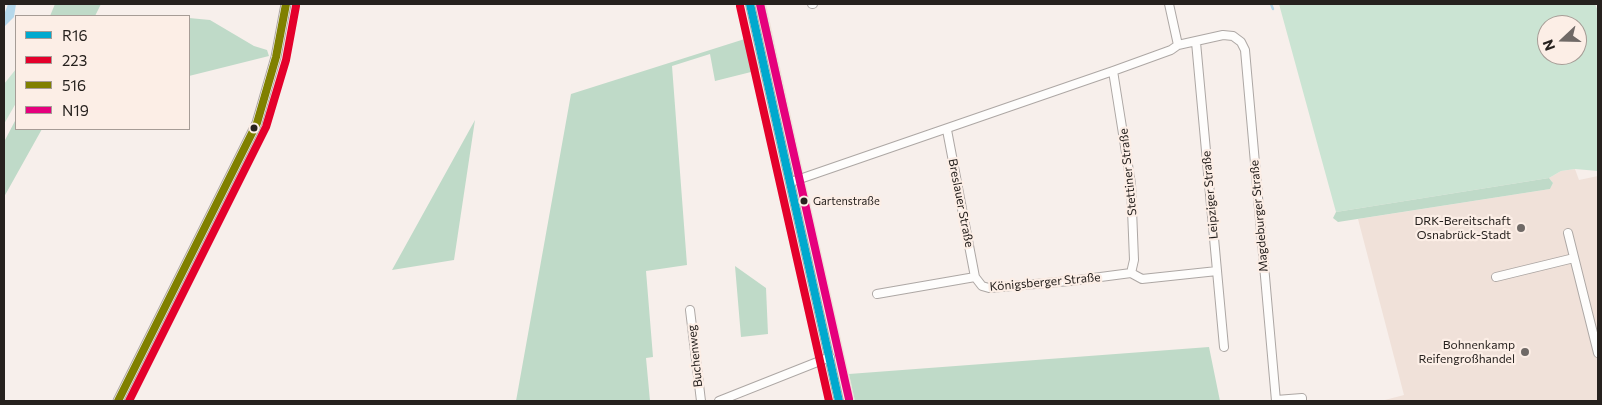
<!DOCTYPE html>
<html>
<head>
<meta charset="utf-8">
<style>
  body { margin:0 }
  #map { position:relative; width:1602px; height:405px; overflow:hidden; background:#f7efeb; font-family:Commissioner,sans-serif }
  canvas { display:block }
  .frame { position:absolute; inset:0; border:5px solid #26211e; pointer-events:none }
  .legend { position:absolute; left:15px; top:15px; width:175px; height:115px; box-sizing:border-box; background:#fceee6; border:1px solid #a69c96; margin:0; padding:6px 9px; list-style:none; font-size:15px; color:#26211e }
  .legend li { display:flex; align-items:center; gap:10px; height:25px }
  .legend b { width:25px; border:1px solid #a69c96 }
  .north { position:absolute; left:1537px; top:15px; width:50px; height:50px; box-sizing:border-box; background:#fceee6; border:1px solid #a69c96; border-radius:50%; rotate:249deg; font-size:14px; font-weight:700; line-height:20px; text-align:center; color:#26211e }
  .north::after { content:''; display:block; margin:auto; width:18px; height:22px; background:#6f6966; clip-path:polygon(50% 0,100% 100%,50% 72%,0 100%) }
</style>
</head>
<body>
<div id="map">
<canvas width="1602" height="405"></canvas>
<div class="frame"></div>
<ul class="legend">
<li><b style="height:6px;background:#00a9ce"></b>R16</li>
<li><b style="height:6px;background:#e4002b"></b>223</li>
<li><b style="height:6px;background:#808000"></b>516</li>
<li><b style="height:6px;background:#e5007d"></b>N19</li>
</ul>
<div class="north">N</div>
</div>
<script>
const g = document.querySelector('canvas').getContext('2d');
g.lineJoin = 'round';
function paint(path, color) { g.fillStyle = color; g.fill(path, 'evenodd'); }
const shape = rows => new Path2D(rows.map(r => 'M' + r).join(''));
function trace(path, color, width, dash) { g.strokeStyle = color; g.lineWidth = width; g.lineCap = dash ? 'butt' : 'round'; g.setLineDash(dash || []); g.stroke(path); }
function write(font, color, halo, rows, align = 'center') {
  g.font = font + ' Commissioner,sans-serif'; g.lineWidth = 4.5; g.setLineDash([]); g.textBaseline = 'middle'; g.strokeStyle = halo; g.fillStyle = color; for (const [text, x, y, turn = 0] of rows) {
    g.save(); g.translate(x, y); g.rotate((+turn || 0) * Math.PI / 180); g.textAlign = isNaN(turn) ? turn : align; if (halo) g.strokeText(text, 0, 0); g.fillText(text, 0, 0); g.restore();
  }
}
const built = shape([
  [755,4,766,4,804,175,796,174,793,169],
  [1575,169,1579,180,1598,176,1598,401,1381,401,1404,395,1358,219,1550,189,1553,183,1549,178,1561,171],
  [806,184,855,401,845,401,803,213,805,213,799,188]
]);
const green = shape([
  [1279,4,1595,4,1598,11,1598,171,1575,169,1561,171,1549,178,1336,212],
  [1547,25,1577,25,1577,55,1547,55],
  [16,69,16,103,4,124,4,84]
]);
const forest = shape([
  [55,4,101,4,95,16,50,16],
  [189,18,210,20,254,46,267,50,269,56,189,76],
  [751,37,759,70,715,81,710,54,672,66,687,265,646,271,653,357,646,358,650,401,516,401,571,94],
  [16,119,16,129,42,129,4,197,4,142],
  [475,120,454,260,392,270],
  [1549,178,1553,183,1550,189,1338,222,1333,218,1336,212],
  [735,266,766,288,768,334,741,337],
  [1209,347,1220,401,855,401,849,374]
]);
const water = shape([
  [8,4,16,4,14,17,4,27,4,15]
]);
const stream = shape([
  [1271,4,1273,9]
]);
const minor = shape([
  [750,4,839,401],
  [812,4,813,4],
  [1169,4,1178,45],
  [1196,42,1224,347],
  [1113,71,1131,184,1134,260,1131,273],
  [947,130,975,277,982,286,989,288,1070,281,1131,273,1142,279,1217,271],
  [791,182,1113,71,1171,50,1178,45,1223,35,1233,36,1241,42,1245,50,1276,401],
  [1568,233,1598,353],
  [1496,277,1574,258],
  [877,294,975,277],
  [690,310,701,401],
  [1276,400,1302,398,1302,401],
  [719,401,830,357]
]);
const tertiary = shape([
  [118,401,257,123,276,57,286,4]
]);
const rail = shape([
  [762,4,850,401]
]);
const bus1 = shape([
  [750,4,839,401]
]);
const bus2 = shape([
  [740,6,829,401],
  [129,401,266,127,286,60,296,6]
]);
const bus3 = shape([
  [118,401,257,123,276,57,286,4]
]);
const bus4 = shape([
  [760,4,849,399]
]);
const markers = [
  [254,128,4.5,"#26211e"],
  [804,201,4.5,"#26211e"],
  [1521,228,5,"#6f6966"],
  [1525,352,5,"#6f6966"]
];
const busNames = [
  ["Gartenstraße",813,201]
];
const streetNames = [
  ["Stettiner Straße",1128,172,-96],
  ["Leipziger Straße",1210,195,-95],
  ["Breslauer Straße",961,203,79],
  ["Magdeburger Straße",1259,216,-95],
  ["Königsberger Straße",1045,282,-5],
  ["Buchenweg",695,356,-96]
];
const poiNames = [
  ["DRK-Bereitschaft",1511,221],
  ["Osnabrück-Stadt",1511,235],
  ["Bohnenkamp",1515,345],
  ["Reifengroßhandel",1515,359]
];
paint(built, '#f0e1d9');
paint(green, '#cbe4d3');
paint(forest, '#bfdac8');
paint(water, '#b5d8eb');
trace(stream, '#b5d8eb', 2.5);
trace(minor, '#ada7a4', 10);
trace(tertiary, '#ada7a4', 11);
trace(minor, '#fefdfc', 8);
trace(tertiary, '#fefdfc', 9);
trace(rail, '#bcbab9', 4.5);
trace(rail, '#fceee6', 2.5, [8]);
trace(bus1, '#00a9ce', 8);
trace(bus2, '#e4002b', 8);
trace(bus3, '#808000', 8);
trace(bus4, '#e5007d', 8);
for (const [x, y, r, color] of markers) { const dot = new Path2D(); dot.arc(x, y, r, 0, 2 * Math.PI); g.fillStyle = color; g.fill(dot); trace(dot, '#fceee6', 2); }
write('11px', '#26211e', '#fceee6', busNames, 'left');
write('12px', '#26211e', '#fceee6', streetNames);
write('12px', '#26211e', '#fceee6', poiNames, 'right');
</script>
</body>
</html>
